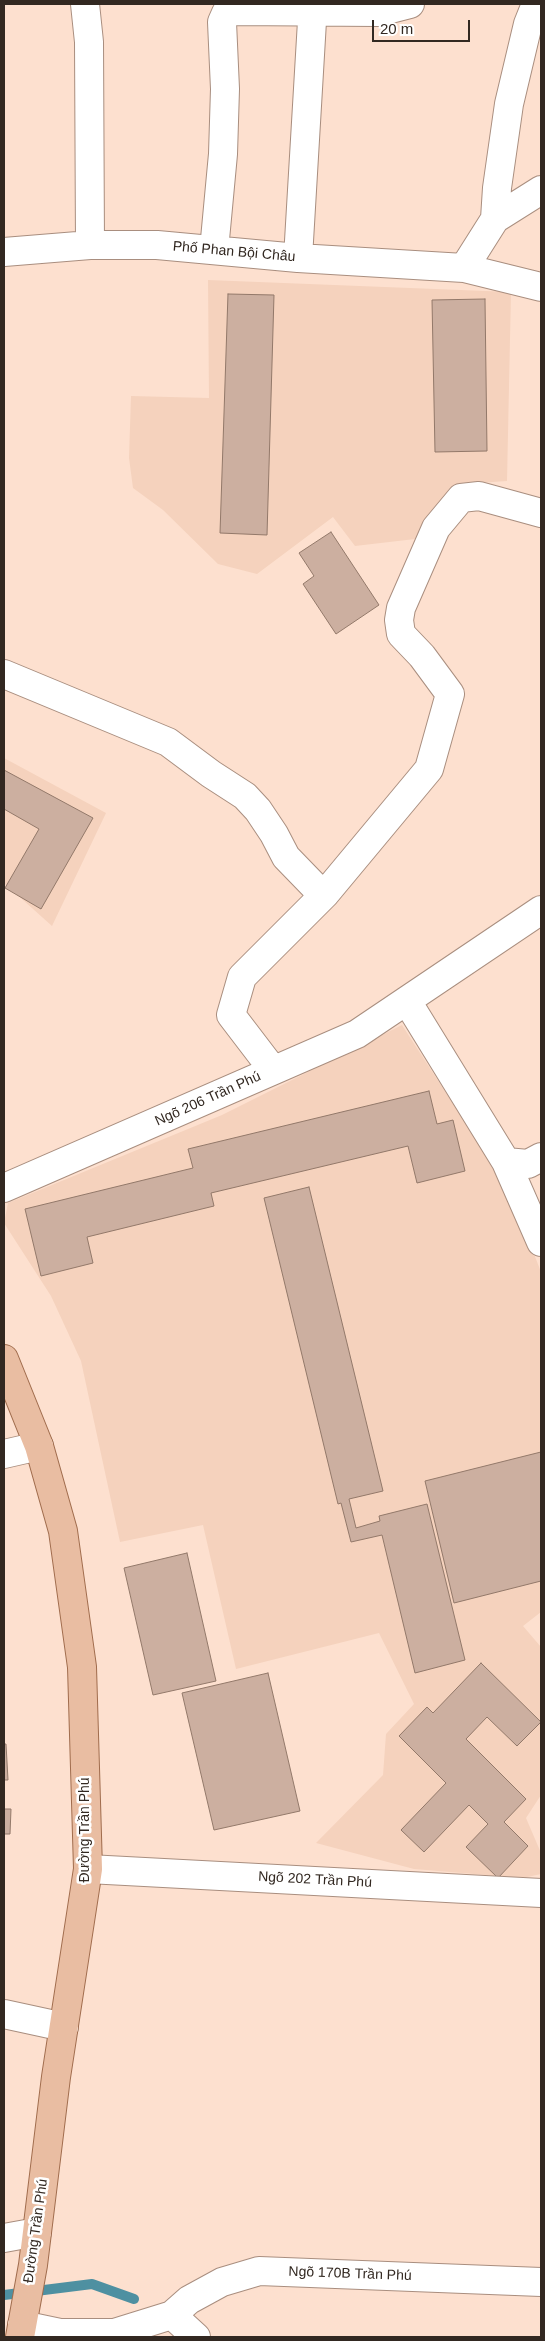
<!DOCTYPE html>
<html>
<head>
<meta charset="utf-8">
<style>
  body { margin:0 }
  #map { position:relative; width:545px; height:2341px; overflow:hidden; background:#fde0cf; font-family:Arial,sans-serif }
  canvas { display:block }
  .frame { position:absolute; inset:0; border:5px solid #322821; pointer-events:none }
  .scale { position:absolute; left:372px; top:20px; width:98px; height:22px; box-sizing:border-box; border:2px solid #322821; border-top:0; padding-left:6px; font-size:15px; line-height:18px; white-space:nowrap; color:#322821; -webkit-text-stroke:4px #fff; paint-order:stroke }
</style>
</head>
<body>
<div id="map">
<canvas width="545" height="2341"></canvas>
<div class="frame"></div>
<div class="scale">20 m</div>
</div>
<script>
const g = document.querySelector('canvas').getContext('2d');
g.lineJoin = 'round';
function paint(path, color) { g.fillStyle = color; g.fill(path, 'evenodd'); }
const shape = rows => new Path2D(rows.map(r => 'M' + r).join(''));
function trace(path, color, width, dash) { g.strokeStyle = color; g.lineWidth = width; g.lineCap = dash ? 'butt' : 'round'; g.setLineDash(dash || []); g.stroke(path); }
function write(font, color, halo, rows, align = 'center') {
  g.font = font + ' Arial,sans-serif'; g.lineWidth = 5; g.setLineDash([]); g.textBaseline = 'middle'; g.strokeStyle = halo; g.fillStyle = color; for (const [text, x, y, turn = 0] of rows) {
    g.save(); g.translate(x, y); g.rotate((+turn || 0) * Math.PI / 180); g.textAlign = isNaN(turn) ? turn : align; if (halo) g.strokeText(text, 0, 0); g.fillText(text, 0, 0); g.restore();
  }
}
const built = shape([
  [208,280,511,292,507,481,463,484,447,497,415,539,355,546,333,517,257,574,218,564,163,510,133,488,129,458,131,396,209,398],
  [4,758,106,813,52,926,4,883],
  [402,1025,488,1158,527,1236,541,1272,541,1612,523,1626,541,1647,541,1795,526,1818,541,1853,541,1874,523,1878,414,1869,316,1843,383,1775,386,1734,414,1704,379,1633,236,1669,203,1525,120,1542,81,1361,51,1296,4,1223,8,1203,222,1115]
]);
const stream = shape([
  [4,2295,92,2284,134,2299]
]);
const building = shape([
  [228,294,274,295,267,535,220,533,228,294],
  [485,299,487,451,435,452,432,300,485,299],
  [331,532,379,605,336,634,303,584,314,576,299,553,331,532],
  [4,770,93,818,41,909,5,888,39,829,4,809,4,770],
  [429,1091,437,1124,453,1120,465,1171,417,1183,408,1146,211,1193,214,1206,87,1237,93,1263,41,1276,25,1209,193,1168,188,1149,429,1091],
  [309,1187,383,1491,349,1499,356,1528,380,1521,379,1516,427,1504,465,1660,415,1673,382,1535,351,1542,341,1503,338,1504,264,1198,309,1187],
  [541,1452,541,1581,454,1603,425,1481,541,1452],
  [187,1553,216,1681,153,1695,124,1568,187,1553],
  [481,1663,541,1722,517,1746,487,1717,466,1739,526,1799,504,1822,528,1846,498,1878,466,1847,488,1824,469,1805,424,1852,401,1830,446,1783,399,1736,427,1707,433,1713,481,1663],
  [268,1673,300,1811,214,1830,182,1693,268,1673],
  [4,1744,6,1744,8,1780,4,1780,4,1744],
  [4,1809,11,1809,10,1834,4,1834,4,1809]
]);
const minor = shape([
  [85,4,89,42,90,245],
  [495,219,497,188,509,104,528,24,536,4],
  [214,250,223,154,225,89,222,22,226,13,231,11,379,12,410,4],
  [4,252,90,245,157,245,298,258,464,268,541,287],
  [298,258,313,4],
  [464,268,495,219,541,190],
  [4,674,168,742,211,774,245,796,258,810,274,834,286,857,317,889,325,894],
  [407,1001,506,1162,528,1164,541,1157],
  [273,1070,231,1015,242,977,325,894,429,769,450,694,422,656,401,634,399,620,401,608,436,528,461,498,479,496,541,513],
  [506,1162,541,1242],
  [4,1188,357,1034,541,910],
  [4,1454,39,1446],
  [88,1869,541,1893],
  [4,2014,64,2027],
  [4,2238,37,2232],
  [172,2315,189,2300,222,2282,259,2271,541,2282],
  [22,2325,60,2333,114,2333,172,2315,196,2337]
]);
const major = shape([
  [4,1359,39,1446,63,1531,82,1667,88,1869,56,2077,33,2265,20,2337]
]);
const streetNames = [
  ["Phố Phan Bội Châu",234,252,5],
  ["Ngõ 206 Trần Phú",208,1099,-24],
  ["Đường Trần Phú",85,1830,-90],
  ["Ngõ 202 Trần Phú",315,1880,3],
  ["Đường Trần Phú",36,2231,-82],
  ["Ngõ 170B Trần Phú",350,2274,2]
];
paint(built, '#f5d2bd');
trace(stream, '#4e90a1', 10);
paint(building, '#ccafa0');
trace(building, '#93796a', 1);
trace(minor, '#a98e7f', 30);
trace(major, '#a06c4d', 30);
trace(minor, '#fff', 28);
trace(major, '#e9bda2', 28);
write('14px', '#322821', '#fff', streetNames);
</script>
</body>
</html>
